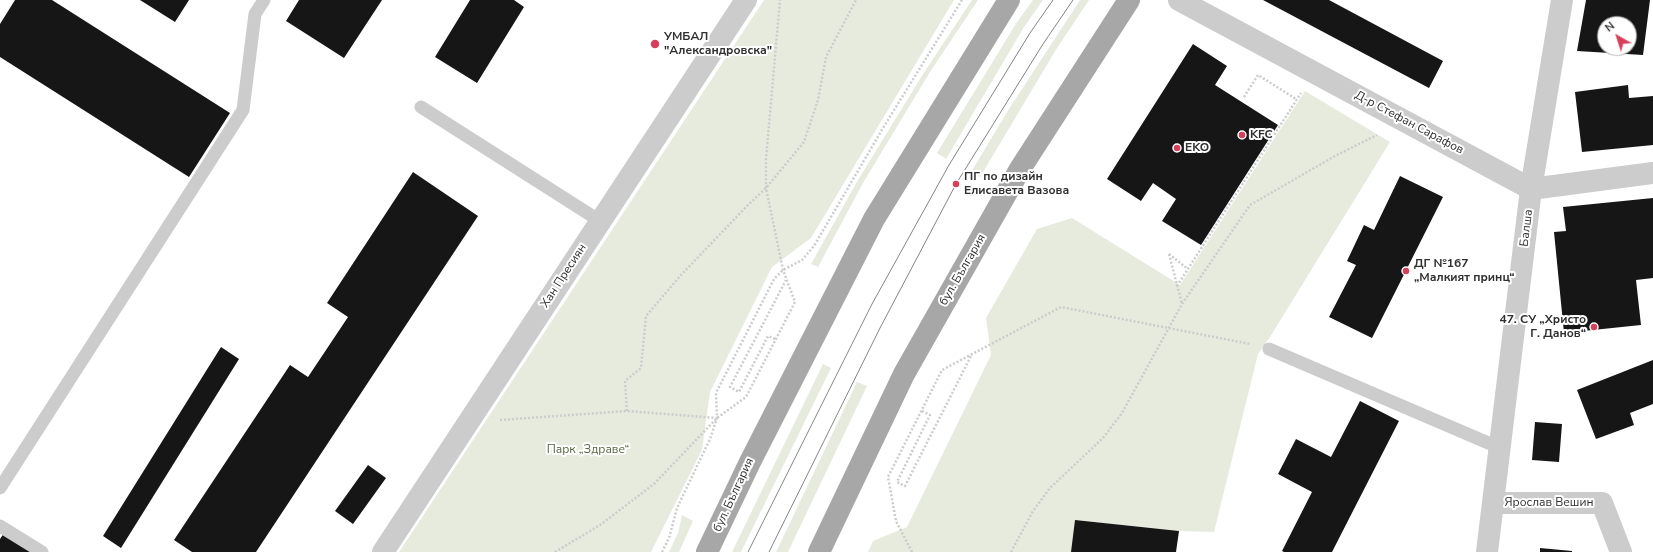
<!DOCTYPE html>
<html>
<head>
<meta charset="utf-8">
<style>
  body { margin:0 }
  #map { position:relative; width:1653px; height:552px; overflow:hidden; background:#fff; font-family:"Nunito Sans",sans-serif }
  canvas { display:block }
  .north { position:absolute; left:1597px; top:16px; width:40px; height:40px; box-sizing:border-box; background:#fff; border:1px solid #acacac; border-radius:50%; rotate:321deg; font-size:11px; font-weight:700; line-height:16px; text-align:center; color:#2f2f2f }
  .north::after { content:''; display:block; margin:auto; width:14px; height:18px; background:#d7405b; clip-path:polygon(50% 0,100% 100%,50% 72%,0 100%) }
</style>
</head>
<body>
<div id="map">
<canvas width="1653" height="552"></canvas>
<div class="north">N</div>
</div>
<script>
const g = document.querySelector('canvas').getContext('2d');
g.lineJoin = 'round';
function paint(path, color) { g.fillStyle = color; g.fill(path, 'evenodd'); }
const shape = rows => new Path2D(rows.map(r => 'M' + r).join(''));
function trace(path, color, width, dash) { g.strokeStyle = color; g.lineWidth = width; g.lineCap = dash ? 'butt' : 'round'; g.setLineDash(dash || []); g.stroke(path); }
function write(font, color, halo, rows, align = 'center') {
  g.font = font + ' "Nunito Sans",sans-serif'; g.lineWidth = 4; g.setLineDash([]); g.textBaseline = 'middle'; g.strokeStyle = halo; g.fillStyle = color; for (const [text, x, y, turn = 0] of rows) {
    g.save(); g.translate(x, y); g.rotate((+turn || 0) * Math.PI / 180); g.textAlign = isNaN(turn) ? turn : align; if (halo) g.strokeText(text, 0, 0); g.fillText(text, 0, 0); g.restore();
  }
}
const green = shape([
  [764,0,954,0,811,238,772,267,710,392,702,450,651,552,399,552],
  [972,0,978,0,930,72,863,183,818,267,811,264,858,180,925,71],
  [1033,0,1043,0,1024,27,946,159,937,153,1017,22],
  [1080,0,1089,0,1057,48,980,177,971,172,1009,109],
  [1305,91,1390,142,1270,337,1258,354,1214,532,1179,531,1075,520,1071,552,868,552,873,541,907,527,991,355,986,318,1037,229,1072,218,1180,285],
  [823,364,831,368,741,552,732,552],
  [857,382,867,386,788,552,776,552],
  [682,515,693,521,679,552,669,552,678,533]
]);
const building = shape([
  [15,0,52,0,230,113,189,177,0,57,0,24],
  [140,0,189,0,175,22],
  [299,0,382,0,344,58,286,21],
  [470,0,514,0,524,7,477,83,435,57],
  [1263,0,1329,0,1443,61,1429,88],
  [1586,0,1650,0,1643,55,1577,51],
  [1605,24,1629,24,1629,48,1605,48],
  [1193,44,1227,66,1215,85,1278,125,1201,245,1162,221,1176,199,1153,183,1141,201,1107,179],
  [1628,85,1629,98,1653,96,1653,145,1582,152,1575,92],
  [413,172,478,216,256,552,192,552,174,540,290,365,308,377,348,317,327,303],
  [1400,176,1443,197,1372,338,1329,317,1356,265,1347,261,1364,225,1374,230],
  [1653,198,1653,278,1636,280,1641,325,1564,333,1554,232,1566,231,1563,207],
  [221,347,239,359,121,548,103,536],
  [1653,360,1653,404,1630,413,1634,425,1596,439,1577,390],
  [1360,401,1399,421,1332,552,1284,552,1282,551,1312,492,1278,474,1296,439,1331,457],
  [1535,422,1562,424,1559,462,1532,460],
  [368,465,386,478,353,524,335,511],
  [1075,520,1179,531,1176,552,1071,552],
  [4,533,32,552,0,552,0,539],
  [1540,548,1572,551,1572,552,1540,552]
]);
const path = shape([
  [1244,97,1258,75,1296,99],
  [1169,254,1182,304],
  [1169,254,1188,269],
  [1177,286,1301,93],
  [775,339,768,336,739,392,730,387,786,280],
  [627,411,625,381,641,368,646,316,681,275,747,206,766,188,804,142,818,100,826,57,856,0],
  [922,411,930,415,897,482,905,486,972,354],
  [500,420,627,411,717,418],
  [555,552,600,525,654,484,717,418,746,397,795,302,783,270,766,188,766,159,780,0],
  [662,552,669,538,677,508,710,439,717,418,716,393,774,279,783,270,802,260,814,246,883,128,962,0],
  [912,552,896,521,888,477,942,370,1061,307,1250,344],
  [1011,552,1033,511,1050,488,1103,438,1122,413,1182,304,1250,205,1335,156,1377,135]
]);
const lane = shape([
  [421,107,600,221],
  [1269,349,1500,448],
  [0,488,243,110,255,14,264,0],
  [0,526,42,552]
]);
const street = shape([
  [1179,0,1531,189,1653,173],
  [1493,503,1602,503,1621,552],
  [383,552,746,0],
  [1487,552,1531,189,1562,0]
]);
const primary = shape([
  [707,552,750,462,874,219,1009,0],
  [819,552,904,374,1020,169,1129,0]
]);
const tram = shape([
  [748,552,872,304,949,165,1030,33,1053,0],
  [769,552,880,328,956,184,1043,44,1073,0]
]);
const markers = [
  [655,44,5,"#d7405b"],
  [1242,135,4,"#d7405b"],
  [1177,148,4,"#d7405b"],
  [956,184,4,"#d7405b"],
  [1406,271,4,"#d7405b"],
  [1594,327,4,"#d7405b"]
];
const poiNames = [
  ["УМБАЛ",664,37],
  ["\"Александровска\"",664,51],
  ["KFC",1250,135],
  ["EKO",1185,148],
  ["ПГ по дизайн",964,177],
  ["Елисавета Вазова",964,191],
  ["ДГ №167",1414,264],
  ["„Малкият принц“",1414,278],
  ["47. СУ „Христо",1586,320,"right"],
  ["Г. Данов“",1586,334,"right"]
];
const streetNames = [
  ["Д-р Стефан Сарафов",1409,123,28],
  ["Балша",1527,228,-83],
  ["бул. България",963,270,-60],
  ["Хан Пресиян",564,276,-57],
  ["бул. България",734,495,-65],
  ["Ярослав Вешин",1549,503]
];
const parkNames = [
  ["Парк „Здраве“",588,450]
];
paint(green, '#e6ebde');
paint(building, '#161616');
trace(path, '#ccc', 2.5, [2, 2]);
trace(lane, '#ccc', 13);
trace(street, '#ccc', 22);
trace(primary, '#a7a7a7', 22);
trace(tram, '#848484', 1);
for (const [x, y, r, color] of markers) { const dot = new Path2D(); dot.arc(x, y, r, 0, 2 * Math.PI); g.fillStyle = color; g.fill(dot); trace(dot, '#fff', 1.5); }
write('bold 12px', '#2f2f2f', '#fff', poiNames, 'left');
write('12px', '#2f2f2f', '#fff', streetNames);
write('12px', '#566740', '#fff', parkNames);
</script>
</body>
</html>
